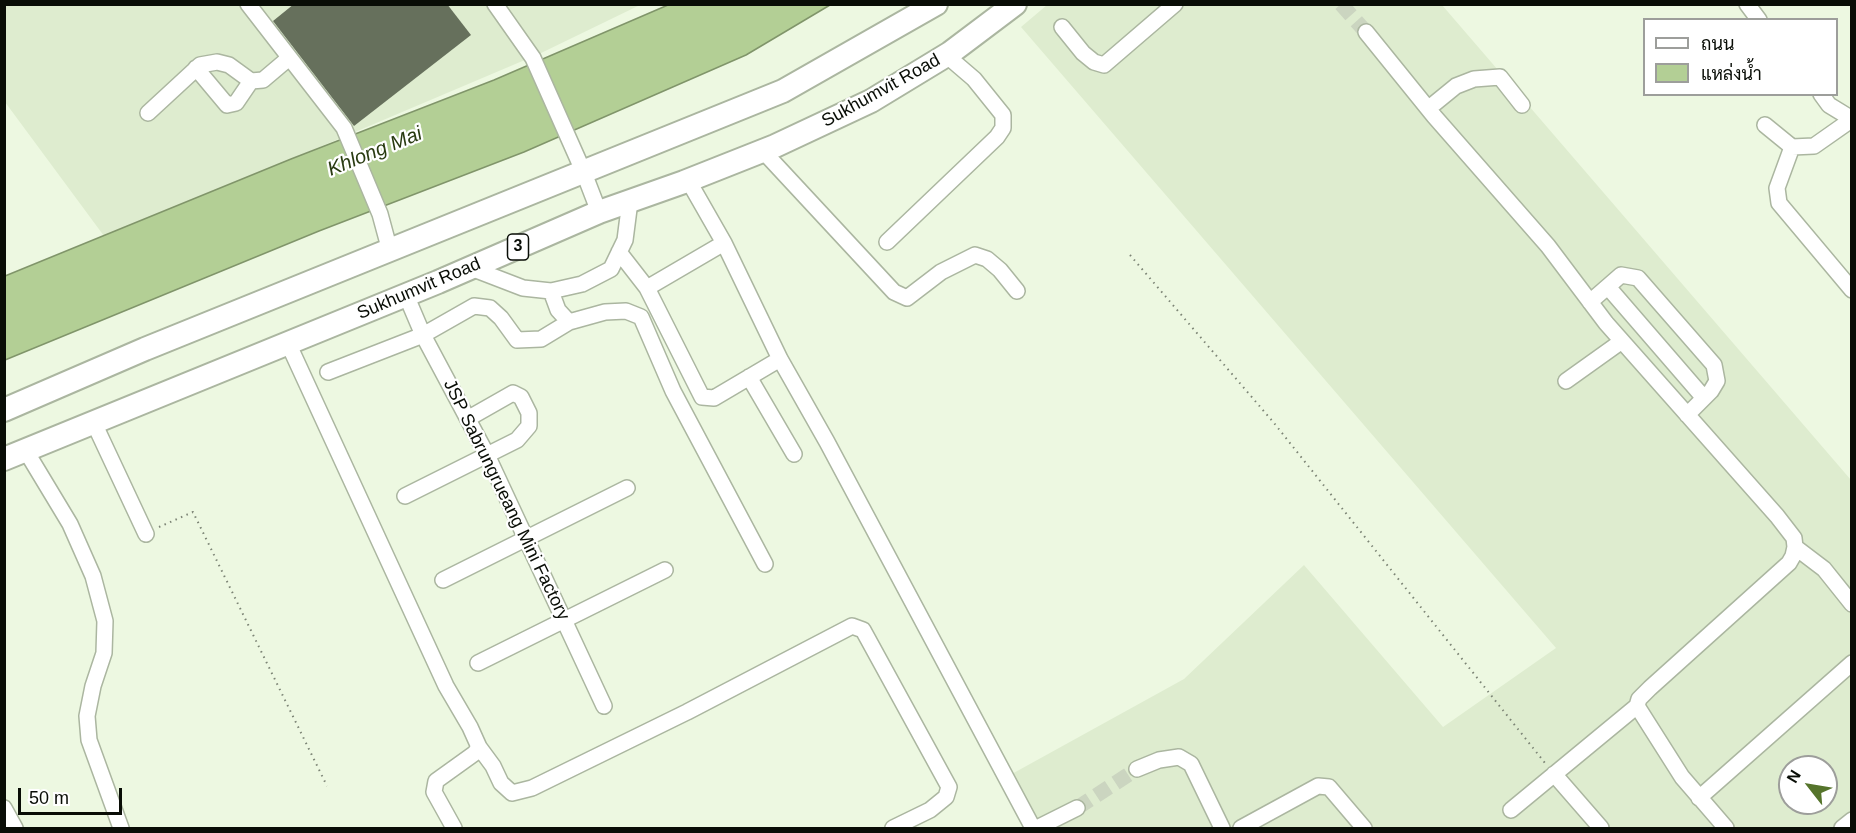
<!DOCTYPE html>
<html>
<head>
<meta charset="utf-8">
<style>
  body { margin:0 }
  #map { position:relative; width:1856px; height:833px; overflow:hidden; background:#edf8e1; font-family:Helvetica,Sarabun,sans-serif }
  canvas { display:block }
  .frame { position:absolute; inset:0; border:6px solid #090d06; pointer-events:none }
  .legend { position:absolute; left:1643px; top:18px; width:195px; height:78px; box-sizing:border-box; background:#fff; border:2px solid #9d9e9b; margin:0; padding:8px 10px; list-style:none; font-size:18px; color:#090d06 }
  .legend li { display:flex; align-items:center; gap:12px; height:30px }
  .legend b { width:30px; border:2px solid #9d9e9b }
  .north { position:absolute; left:1778px; top:755px; width:60px; height:60px; box-sizing:border-box; background:#fff; border:2px solid #9d9e9b; border-radius:50%; rotate:301deg; font-size:16px; font-weight:700; line-height:24px; text-align:center; color:#090d06 }
  .north::after { content:''; display:block; margin:auto; width:21px; height:27px; background:#55742b; clip-path:polygon(50% 0,100% 100%,50% 72%,0 100%) }
  .scale { position:absolute; left:18px; top:788px; width:104px; height:27px; box-sizing:border-box; border:3px solid #090d06; border-top:0; padding-left:8px; font-size:18px; line-height:21px; white-space:nowrap; color:#090d06; -webkit-text-stroke:4px #fff; paint-order:stroke }
</style>
</head>
<body>
<div id="map">
<canvas width="1856" height="833"></canvas>
<div class="frame"></div>
<ul class="legend">
<li><b style="height:8px;background:#fff"></b>ถนน</li>
<li><b style="height:16px;background:#b3cf95"></b>แหล่งน้ำ</li>
</ul>
<div class="north">N</div>
<div class="scale">50 m</div>
</div>
<script>
const g = document.querySelector('canvas').getContext('2d');
g.lineJoin = 'round';
function paint(path, color) { g.fillStyle = color; g.fill(path, 'evenodd'); }
const shape = rows => new Path2D(rows.map(r => 'M' + r).join(''));
function trace(path, color, width, dash) { g.strokeStyle = color; g.lineWidth = width; g.lineCap = dash ? 'butt' : 'round'; g.setLineDash(dash || []); g.stroke(path); }
function write(font, color, halo, rows, align = 'center') {
  g.font = font + ' Helvetica,sans-serif'; g.lineWidth = 4.5; g.setLineDash([]); g.textBaseline = 'middle'; g.strokeStyle = halo; g.fillStyle = color; for (const [text, x, y, turn = 0] of rows) {
    g.save(); g.translate(x, y); g.rotate((+turn || 0) * Math.PI / 180); g.textAlign = isNaN(turn) ? turn : align; if (halo) g.strokeText(text, 0, 0); g.fillText(text, 0, 0); g.restore();
  }
}
const built = shape([
  [5,5,640,5,539,54,138,224,104,236,5,102],
  [1047,5,1442,5,1851,480,1851,828,1037,828,1010,775,1184,679,1304,565,1443,727,1556,648,1021,27],
  [1790,767,1826,767,1826,803,1790,803]
]);
const water = shape([
  [668,5,830,5,746,55,524,152,319,231,5,360,5,276,291,159,494,80,668,5]
]);
const building = shape([
  [294,4,447,4,471,35,354,126,273,21]
]);
const minorTunnel = shape([
  [1341,4,1366,32],
  [1077,808,1137,769]
]);
const path = shape([
  [1130,255,1274,423,1545,763],
  [159,527,193,512,327,786]
]);
const minor = shape([
  [248,4,344,128,380,214,390,251],
  [495,4,533,58,584,173,599,212],
  [1747,4,1759,20],
  [1062,27,1083,53,1094,62,1104,65,1175,4],
  [1366,32,1434,116,1548,246,1606,323,1777,516,1794,538,1795,547,1793,556,1789,563,1650,688,1639,699,1637,706,1682,777,1726,828],
  [196,68,227,105,236,103,251,81],
  [1821,94,1829,105,1852,119],
  [1429,108,1456,86,1474,79,1500,77,1522,105],
  [148,113,200,65,217,62,229,65,251,81,263,80,289,58],
  [1765,125,1792,147,1814,146,1851,120],
  [1792,147,1777,188,1779,203,1852,290],
  [763,151,894,292,907,298,941,272,975,255,987,259,1000,270,1017,291],
  [688,180,724,243,780,359,827,442,1033,828],
  [887,242,997,137,1003,128,1003,115,974,79,946,55],
  [619,252,647,288,702,397,714,398,780,359],
  [471,268,523,288,551,291,582,284,611,269,625,240,630,201],
  [1608,287,1704,398],
  [647,288,724,243],
  [551,291,558,310,569,322,605,312,626,311,641,317,673,391,765,564],
  [406,295,423,335,487,455,604,706],
  [1590,302,1621,275,1638,278,1714,365,1717,381,1711,391,1687,415],
  [288,343,446,686,470,727,479,747,475,753,436,781,434,792,454,828],
  [328,372,423,335,474,306,490,308,501,318,517,340,541,339,569,322],
  [749,377,794,454],
  [1566,381,1622,341],
  [94,423,146,534],
  [26,451,70,524,93,576,105,621,104,653,93,686,87,716,89,740,121,828],
  [405,496,517,440,529,426,529,413,521,397,513,393,469,418],
  [1795,547,1824,569,1852,604],
  [443,580,627,488],
  [478,663,665,570],
  [479,747,493,766,501,783,512,793,532,788,687,712,852,626,863,630,949,787,946,797,930,810,893,828],
  [1137,769,1159,760,1179,757,1191,764,1222,828],
  [1554,774,1601,828],
  [1699,798,1852,663],
  [4,808,15,828],
  [1511,810,1637,706],
  [1037,828,1077,808],
  [1241,828,1318,786,1329,787,1364,828],
  [1842,828,1852,820]
]);
const highway = shape([
  [4,410,145,349,783,91,936,4],
  [4,459,438,282,599,212,684,182,775,146,871,101,950,53,1015,4]
]);
const shields = [
  [518,247,21]
];
const shieldNames = [
  ["3",518,247]
];
const streetNames = [
  ["Sukhumvit Road",881,91,-29],
  ["Sukhumvit Road",419,289,-23],
  ["JSP Sabrungrueang Mini Factory",506,500,64]
];
const waterNames = [
  ["Khlong Mai",375,152,-22]
];
paint(built, '#deeccf');
paint(water, '#b3cf95');
trace(water, '#80956a', 1.5);
paint(building, '#66705c');
trace(minorTunnel, '#cbd5c0', 15, [15, 8]);
trace(minor, '#abb6a0', 18);
trace(highway, '#abb6a0', 26);
trace(path, '#7c8475', 2, [1.5, 4.5]);
trace(minor, '#fff', 15);
trace(highway, '#fff', 22);
for (const [x, y, w] of shields) { const box = new Path2D(); box.roundRect(x - w / 2, y - 13, w, 26, 4.5); g.fillStyle = '#fff'; g.fill(box); trace(box, '#090d06', 1.5); }
write('bold 16px', '#090d06', null, shieldNames);
write('18px', '#090d06', '#fff', streetNames);
write('italic 20px', '#293b11', '#fff', waterNames);
</script>
</body>
</html>
